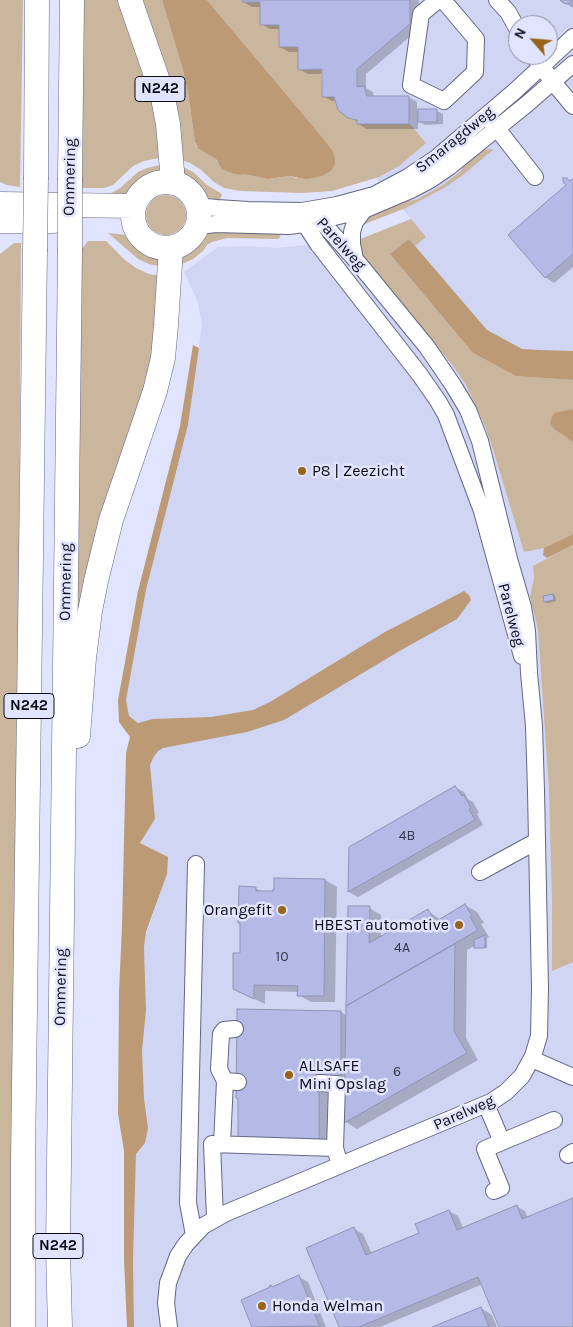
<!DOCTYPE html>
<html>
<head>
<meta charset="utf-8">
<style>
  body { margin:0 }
  #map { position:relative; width:573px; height:1327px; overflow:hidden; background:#e1e4fe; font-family:Karla,sans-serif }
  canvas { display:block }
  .north { position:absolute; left:508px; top:15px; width:50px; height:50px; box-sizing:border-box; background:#e1e4fe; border:1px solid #8b8ea1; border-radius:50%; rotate:297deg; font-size:14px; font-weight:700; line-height:20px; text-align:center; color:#0b0c16 }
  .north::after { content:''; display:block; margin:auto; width:18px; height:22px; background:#986419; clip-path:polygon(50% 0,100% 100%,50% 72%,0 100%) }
</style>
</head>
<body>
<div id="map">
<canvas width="573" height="1327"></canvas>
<div class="north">N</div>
</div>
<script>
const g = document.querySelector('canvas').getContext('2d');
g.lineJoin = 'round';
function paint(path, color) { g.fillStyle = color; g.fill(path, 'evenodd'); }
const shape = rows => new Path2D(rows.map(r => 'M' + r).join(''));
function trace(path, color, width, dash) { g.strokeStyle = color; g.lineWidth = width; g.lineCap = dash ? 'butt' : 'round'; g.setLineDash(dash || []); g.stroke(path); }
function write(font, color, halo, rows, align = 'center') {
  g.font = font + ' Karla,sans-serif'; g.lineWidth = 5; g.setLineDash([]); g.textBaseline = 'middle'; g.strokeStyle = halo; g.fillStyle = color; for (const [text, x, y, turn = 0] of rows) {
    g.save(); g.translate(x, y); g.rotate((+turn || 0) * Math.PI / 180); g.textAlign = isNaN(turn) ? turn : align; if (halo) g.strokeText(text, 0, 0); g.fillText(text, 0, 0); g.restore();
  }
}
const built = shape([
  [226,0,573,0,573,1327,134,1327,133,1260,136,1153,148,1128,144,1097,142,1051,146,1010,144,947,145,937,167,874,140,843,129,716,126,700,146,590,188,425,202,325,197,300,184,272,218,247,250,246,275,248,358,240,411,219],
  [518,25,548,25,548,55,518,55]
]);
const green = shape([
  [0,0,23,0,20,187,7,185,0,182],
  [80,0,124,0,146,60,164,157,144,161,133,166,113,185,104,188,78,188],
  [132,0,162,0,184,74,188,93,195,142,196,146,216,159,217,162,244,175,249,175,269,179,290,176,297,178,332,150,323,138,207,0,241,0,242,2,260,2,279,24,279,47,298,46,298,70,321,70,322,96,334,96,336,106,342,114,352,119,357,120,357,124,409,123,426,143,399,166,379,177,332,191,302,193,241,191,224,188,214,182,200,169,190,163,179,159],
  [494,149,463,175,444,188,406,208,357,227,371,212,401,201,416,200,443,185,461,171,467,159,480,150],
  [165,164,165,174,150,177,142,180,136,186,128,195,110,194,120,188,138,172,147,168],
  [179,165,193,172,207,185,222,194,220,200,205,197,190,183,183,179],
  '146 215a20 20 0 1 1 40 0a20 20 0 1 1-40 0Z',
  [411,219,426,237,415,246,409,239,390,254,473,353,516,376,573,380,573,409,569,410,554,429,573,442,573,534,544,548,524,552,493,449,485,426,466,385,454,367,362,255,358,240],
  [213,230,259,233,281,234,279,239,227,238,212,242,207,245,203,251,193,259,177,266,179,255,189,250,200,238],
  [108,233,126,235,145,251,163,257,163,267,149,264,138,259],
  [88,241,106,241,125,260,136,268,149,274,163,276,161,327,73,678,81,250],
  [14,243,21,243,14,1327,0,1327,0,254],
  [573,545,573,962,552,971,552,901,549,789,538,629,530,597,534,578,533,566]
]);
const water = shape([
  [162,0,207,0,323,138,332,150,335,158,335,163,332,170,322,176,307,179,290,176,268,179,249,175,234,174,222,169,216,159,198,148,195,142,188,93,184,74],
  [409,239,487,330,522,349,539,350,573,351,573,380,516,376,473,353,390,254],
  [193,345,199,348,188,425,146,590,126,700,129,716,138,723,153,719,211,717,253,710,270,702,385,632,464,591,469,595,471,600,457,619,403,649,284,720,247,732,163,748,158,751,153,758,150,765,155,819,140,843,168,857,167,874,146,932,144,947,146,1010,142,1051,144,1098,148,1128,145,1143,136,1154,133,1260,134,1327,127,1327,124,1260,124,1151,118,1114,119,992,122,926,126,753,130,737,119,722,118,700,138,591,180,426],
  [573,409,573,442,554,429,550,423,552,417,555,413],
  [573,534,573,545,547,558,543,555,544,548]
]);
const shadow = shape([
  [243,0,419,0,419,29,366,74,366,88,373,92,374,97,408,97,417,102,417,110,437,111,443,114,443,124,425,125,418,120,418,129,367,129,358,124,358,122,349,117,337,101,332,101,323,96,323,74,308,74,299,69,299,52,289,52,280,47,280,29,270,29,261,24,261,7,252,7,243,2],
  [562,0,573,0,573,8,563,2],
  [567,179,572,182,573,181,573,267,554,283,545,277,568,185],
  [553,595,555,596,556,601,548,603,545,602],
  [455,787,464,792,468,799,473,802,479,813,477,814,483,825,358,897,349,892,350,848],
  [325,880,337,887,335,1002,311,1002,299,995,299,992,265,991,265,1004,246,995,241,955,255,888,263,892,275,892],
  [465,905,477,912,484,923,481,924,489,937,487,938,487,948,478,948,476,947,476,945,467,950,466,1038,478,1060,357,1129,346,1122,346,1080,328,1080,327,1145,271,1142,239,1025,239,1010,341,1012,347,1016,349,908,369,908,381,915,381,938,428,911,441,920],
  [573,1199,573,1327,500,1327,483,1284,380,1327,340,1327,354,1229,363,1234,372,1254,420,1234,449,1211,458,1216,463,1228,516,1206,525,1211,528,1218],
  [299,1277,308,1282,326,1327,254,1327,242,1300],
  [481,1308,492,1315,497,1327,435,1327]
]);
const building = shape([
  [242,0,410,0,410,24,357,69,357,87,364,86,367,96,409,96,409,124,357,124,357,120,348,118,338,110,334,97,322,97,322,69,298,70,298,47,279,47,279,25,260,25,260,2,242,2,242,0],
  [560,0,572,0,568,4,563,3,560,0],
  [418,109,437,109,437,122,418,122,418,109],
  [563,178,567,178,570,181,573,179,573,254,545,278,508,235,566,185,563,182,563,178],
  [553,594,554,600,544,602,543,596,553,594],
  [455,786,462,796,464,795,471,808,469,809,475,820,348,892,349,847,455,786],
  [274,878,325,879,324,996,297,996,298,986,254,985,254,999,233,989,233,953,240,953,240,923,238,923,239,886,256,887,256,891,273,891,273,889,274,889,274,878],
  [465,904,472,916,470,917,478,930,346,1006,348,906,370,906,369,943,428,909,435,922,465,904],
  [485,935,485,948,474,948,474,940,485,935],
  [455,944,454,1031,467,1053,344,1123,346,1006,455,944],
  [237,1009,341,1011,341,1076,319,1076,319,1140,238,1137,238,1099,236,1098,237,1009],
  [573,1198,573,1327,499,1327,478,1277,359,1327,339,1327,306,1248,354,1227,366,1255,419,1233,415,1224,449,1210,457,1230,517,1205,522,1219,573,1198],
  [299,1275,315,1315,316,1317,319,1325,320,1324,321,1326,252,1327,241,1300,270,1287,269,1286,271,1285,272,1287,299,1275],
  [481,1307,489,1327,432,1327,437,1325,481,1307]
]);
const minor = shape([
  [438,0,421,14,411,85,444,101,475,72,476,39,443,0],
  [497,0,508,12,518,30],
  [533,55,553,82,573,106],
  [491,121,535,177],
  [198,204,206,207,217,208,248,210,302,211,337,205,374,195,408,177,435,159,515,91,573,37],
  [305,224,318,244,420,375,438,401,446,415,482,511,522,656],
  [198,226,216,224,288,226,305,224,364,210,411,190,430,180,449,167,527,104,573,64],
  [355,259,352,244,352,232,355,222,364,210],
  [480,872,537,841],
  [532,1059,573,1077],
  [225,1081,219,1069,221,1034,224,1030,235,1029],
  [319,1083,337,1084,335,1148],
  [486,1104,502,1142],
  [222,1144,225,1081,238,1082],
  [568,1155,573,1152],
  [494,1191,501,1188,485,1149,554,1120],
  [215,1218,212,1144,335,1148,340,1165],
  [194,1235,188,1203,196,864],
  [169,1327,166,1303,168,1283,178,1256,186,1244,203,1226,226,1213,491,1102,506,1092,522,1076,533,1056,539,1036,540,988,536,791,534,726,529,673,527,631,523,607,509,559,480,441,468,410,453,385,427,347,355,259,321,221,309,210,305,224]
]);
const highway = shape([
  [130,0,157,78,163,98,168,124,173,182],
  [36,177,37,0],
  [70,178,72,0],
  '133 215a33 33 0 1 1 66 0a33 33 0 1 1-66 0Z',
  [0,204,134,206],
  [0,221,54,221],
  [78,736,84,658,90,611,96,581,111,520,155,391,163,358,166,325,171,248],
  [23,1327,23,1160,35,251],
  [60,1327,58,1250,59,1164,70,251]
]);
const highwayBridge = shape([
  [35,251,36,177],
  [70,251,70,178]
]);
const markers = [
  [302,471,5,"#986419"],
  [282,910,5,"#986419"],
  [459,925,5,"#986419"],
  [289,1075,5,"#986419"],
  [262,1306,5,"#986419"]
];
const numberNames = [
  ["4B",407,836],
  ["4A",402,948],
  ["10",282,957],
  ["6",397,1072]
];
const shields = [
  [160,89,50],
  [29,706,50],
  [58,1246,50]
];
const shieldNames = [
  ["N242",160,89],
  ["N242",29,706],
  ["N242",58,1246]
];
const streetNames = [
  ["Smaragdweg",455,140,-39],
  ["Ommering",70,177,-89],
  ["Parelweg",341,244,48],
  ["Ommering",66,582,-89],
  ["Parelweg",511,615,75],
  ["Ommering",61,987,-89],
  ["Parelweg",464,1113,-24]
];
const poiNames = [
  ["P8 | Zeezicht",312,471],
  ["Orangefit",272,910,"right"],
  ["HBEST automotive",449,925,"right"],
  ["ALLSAFE",299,1066],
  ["Mini Opslag",299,1084],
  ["Honda Welman",272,1306]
];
paint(built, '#d1d5f4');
paint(green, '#cab59d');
paint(water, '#bb9a75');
paint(shadow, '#0003');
paint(building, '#b4b9e6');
trace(building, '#9195b3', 1);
trace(minor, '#646783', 18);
trace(highway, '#646783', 25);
trace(minor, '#fff', 16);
trace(highway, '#fff', 24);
trace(highwayBridge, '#646783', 25, []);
trace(highwayBridge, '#fff', 24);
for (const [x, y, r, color] of markers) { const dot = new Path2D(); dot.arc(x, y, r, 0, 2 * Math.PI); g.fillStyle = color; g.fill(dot); trace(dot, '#e1e4fe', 2); }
write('14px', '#35374a', null, numberNames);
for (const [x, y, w] of shields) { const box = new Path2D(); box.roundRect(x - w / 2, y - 12.5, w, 25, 4); g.fillStyle = '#e1e4fe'; g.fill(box); trace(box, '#0b0c16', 1); }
write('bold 15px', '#0b0c16', null, shieldNames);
write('16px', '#0b0c16', '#e1e4fe', streetNames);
write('16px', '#0b0c16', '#e1e4fe', poiNames, 'left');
</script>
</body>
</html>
